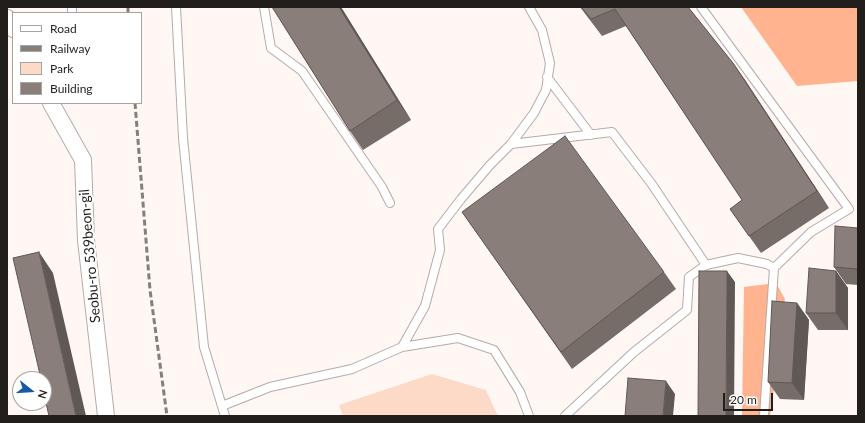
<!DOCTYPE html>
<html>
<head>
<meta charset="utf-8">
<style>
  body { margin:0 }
  #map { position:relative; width:865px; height:423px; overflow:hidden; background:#fef7f3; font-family:Lato,sans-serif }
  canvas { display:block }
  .frame { position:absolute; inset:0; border:8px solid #221e1c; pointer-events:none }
  .legend { position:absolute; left:12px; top:12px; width:130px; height:92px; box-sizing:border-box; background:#fff; border:1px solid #a7a5a4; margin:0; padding:5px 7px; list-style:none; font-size:12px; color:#221e1c }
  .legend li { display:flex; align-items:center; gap:8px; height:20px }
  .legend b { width:20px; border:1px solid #a7a5a4 }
  .north { position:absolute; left:12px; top:371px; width:40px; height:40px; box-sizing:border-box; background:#fff; border:1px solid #a7a5a4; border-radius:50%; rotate:107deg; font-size:11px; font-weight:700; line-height:16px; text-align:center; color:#221e1c }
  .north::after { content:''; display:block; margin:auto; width:14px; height:18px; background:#1659a9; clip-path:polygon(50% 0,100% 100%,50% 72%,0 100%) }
  .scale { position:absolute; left:723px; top:393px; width:50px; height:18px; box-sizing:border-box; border:2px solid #221e1c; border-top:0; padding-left:5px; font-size:12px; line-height:14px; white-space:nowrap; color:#221e1c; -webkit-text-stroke:3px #fff; paint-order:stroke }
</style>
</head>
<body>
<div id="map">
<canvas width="865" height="423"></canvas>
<div class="frame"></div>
<ul class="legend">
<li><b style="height:5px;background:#fff"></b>Road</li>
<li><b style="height:5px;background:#857f7c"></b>Railway</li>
<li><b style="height:11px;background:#fdd9c8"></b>Park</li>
<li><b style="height:11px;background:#897e79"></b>Building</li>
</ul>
<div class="north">N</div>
<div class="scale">20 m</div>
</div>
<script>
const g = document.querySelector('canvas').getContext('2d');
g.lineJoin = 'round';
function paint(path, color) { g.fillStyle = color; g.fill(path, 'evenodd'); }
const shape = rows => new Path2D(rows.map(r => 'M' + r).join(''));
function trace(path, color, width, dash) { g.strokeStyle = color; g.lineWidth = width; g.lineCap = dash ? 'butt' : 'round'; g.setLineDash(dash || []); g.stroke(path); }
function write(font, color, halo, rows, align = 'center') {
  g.font = font + ' Lato,sans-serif'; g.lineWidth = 4; g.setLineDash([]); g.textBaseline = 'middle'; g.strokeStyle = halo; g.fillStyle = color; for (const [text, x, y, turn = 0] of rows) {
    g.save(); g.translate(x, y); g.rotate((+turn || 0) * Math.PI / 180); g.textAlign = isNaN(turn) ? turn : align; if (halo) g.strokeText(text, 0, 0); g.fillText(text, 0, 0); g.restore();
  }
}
const green = shape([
  [432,374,486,390,498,416,343,416,339,405]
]);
const forest = shape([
  [741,7,858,7,858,81,797,86],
  [776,283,785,299,779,324,776,377,770,416,742,416,744,287]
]);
const service = shape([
  [176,7,183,138,204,347,225,416],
  [264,7,271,48,302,71,382,187,390,203],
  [701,7,849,209,811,232,774,268,764,416],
  [72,13,72,7],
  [547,77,591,135],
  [511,144,534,113,546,90,550,63,542,30,529,7],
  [402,347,425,306,440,250,438,229,461,199,490,165,511,144,612,132,651,183,706,265],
  [222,406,270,387,352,369,402,347,458,338,494,350,520,392,529,416],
  [565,416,634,352,687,310,689,277,706,265,738,258,767,264,774,268]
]);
const minor = shape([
  [7,18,13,29],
  [51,103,83,160,86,240,106,416]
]);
const rail = shape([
  [128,7,128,13],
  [135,103,150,290,167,416]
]);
const wall = shape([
  [272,7,341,7,411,120,363,150,350,131],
  [580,7,688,7,733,63,745,80,829,208,761,253,730,209,742,200,626,26,602,36],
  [462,212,664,272,676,289,572,369],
  [858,228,858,285,846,284,834,267],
  [836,271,848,288,848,330,818,330,806,313],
  [797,303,809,320,804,400,780,399,768,382]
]);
const shadedWall = shape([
  [339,7,341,7,411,120,397,100],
  [733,63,745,80,829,208,817,191],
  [39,252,53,273,86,416,76,416],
  [727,271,735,282,734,416,726,416],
  [836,271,848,288,848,330,836,313],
  [797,303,809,320,804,400,792,383],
  [666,381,675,394,673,416,663,416]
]);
const building = shape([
  [272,7,339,7,397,100,350,131,272,7],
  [581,7,688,7,733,63,817,191,749,236,730,209,742,200,615,9,591,19,581,7],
  [565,136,664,272,561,352,462,212,565,136],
  [835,226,858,228,858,269,834,267,835,226],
  [39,252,76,416,49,416,44,394,44,379,41,379,13,258,39,252],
  [809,268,836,271,836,313,806,313,809,268],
  [699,271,727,271,726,416,698,416,699,271],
  [772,301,797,303,792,383,768,382,772,301],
  [628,378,666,381,663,416,625,416,628,378]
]);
const streetNames = [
  ["Seobu-ro 539beon-gil",90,256,-95]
];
paint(green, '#fdd9c8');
paint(forest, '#ffb38f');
trace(service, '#b7aba6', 10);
trace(minor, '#b7aba6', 18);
trace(service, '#fff', 8);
trace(minor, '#fff', 16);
trace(rail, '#857f7c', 3, [6, 3]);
paint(wall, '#766c68');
paint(shadedWall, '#605855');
paint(building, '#897e79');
trace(building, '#605855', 1);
write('14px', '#221e1c', '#fff', streetNames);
</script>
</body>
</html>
